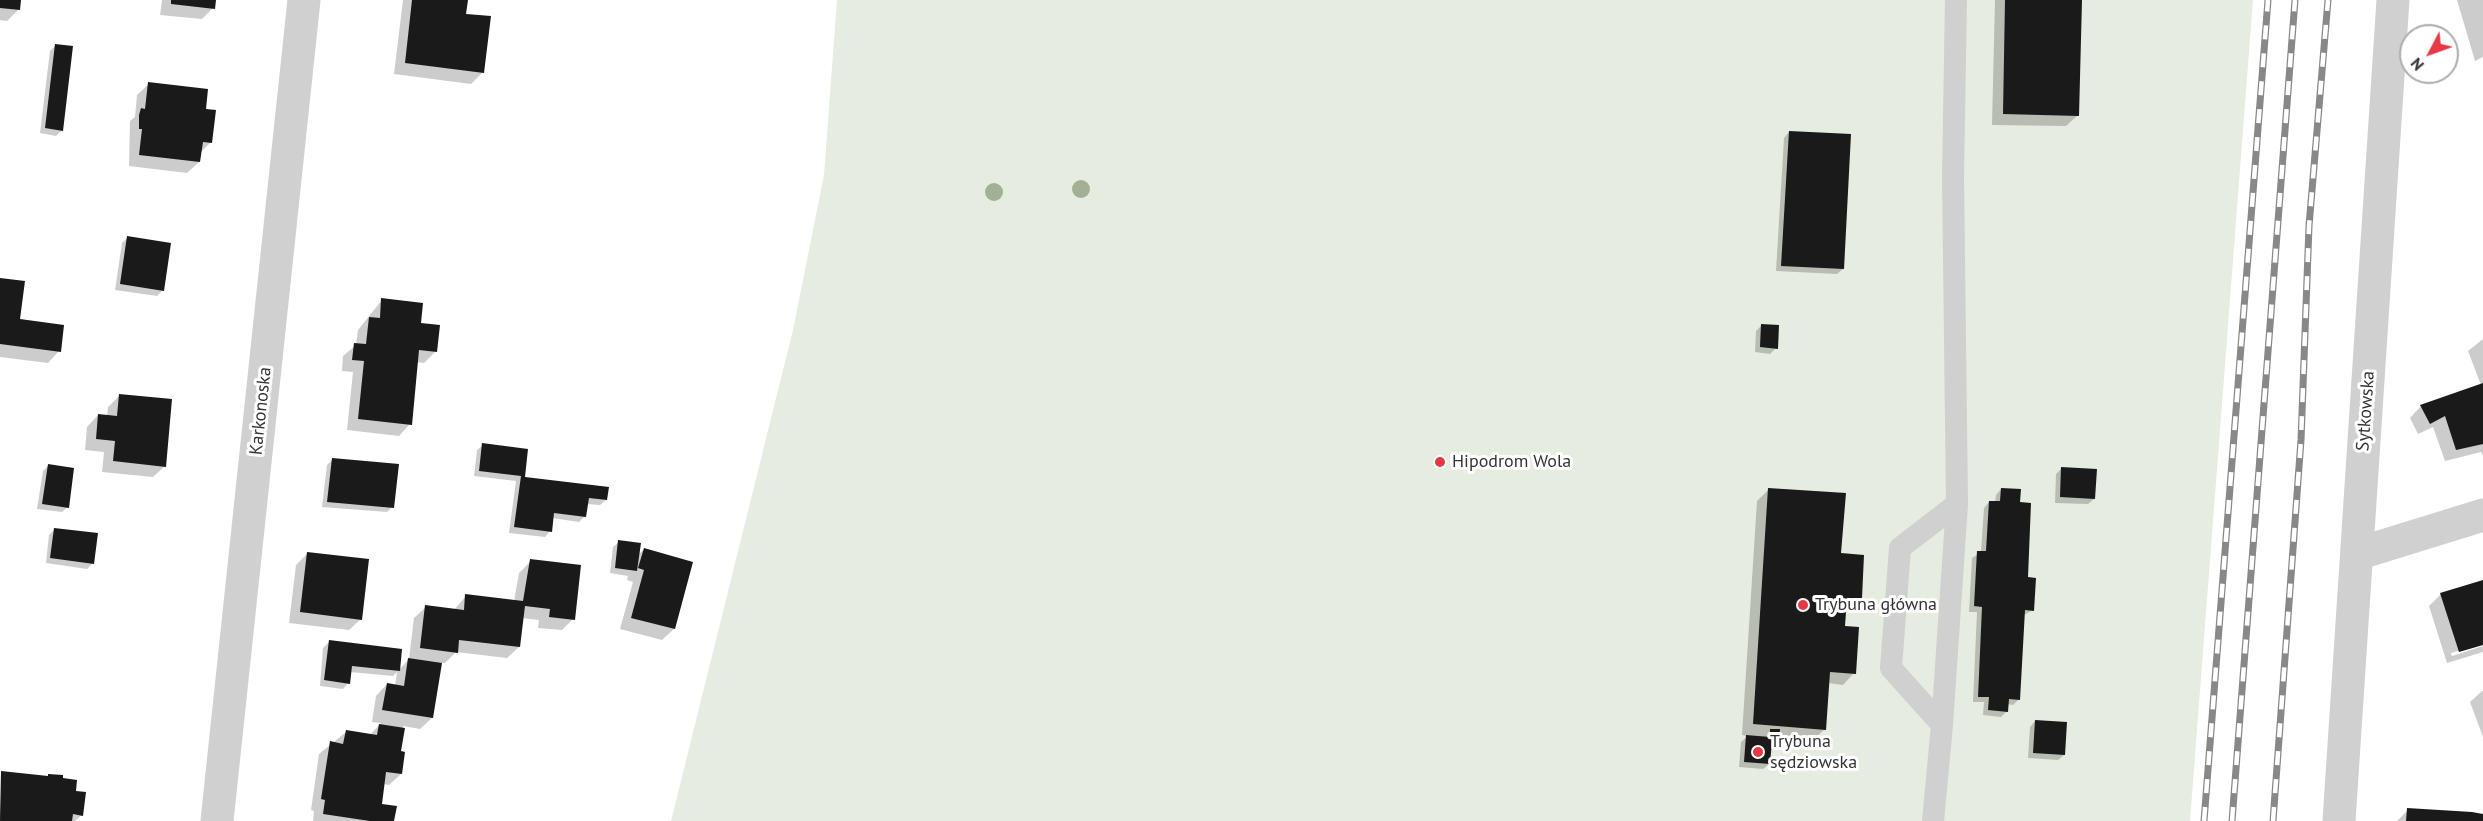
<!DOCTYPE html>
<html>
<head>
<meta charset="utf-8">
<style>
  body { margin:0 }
  #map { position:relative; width:2483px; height:821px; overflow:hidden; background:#fff; font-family:"PT Sans",sans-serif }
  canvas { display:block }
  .north { position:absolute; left:2399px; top:24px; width:60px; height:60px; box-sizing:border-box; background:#fff; border:2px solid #adadad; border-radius:50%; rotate:229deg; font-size:16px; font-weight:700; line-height:24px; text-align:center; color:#333 }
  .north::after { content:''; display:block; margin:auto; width:21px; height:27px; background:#e63946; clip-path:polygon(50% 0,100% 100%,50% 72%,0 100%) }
</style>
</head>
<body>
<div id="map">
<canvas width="2483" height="821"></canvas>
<div class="north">N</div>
</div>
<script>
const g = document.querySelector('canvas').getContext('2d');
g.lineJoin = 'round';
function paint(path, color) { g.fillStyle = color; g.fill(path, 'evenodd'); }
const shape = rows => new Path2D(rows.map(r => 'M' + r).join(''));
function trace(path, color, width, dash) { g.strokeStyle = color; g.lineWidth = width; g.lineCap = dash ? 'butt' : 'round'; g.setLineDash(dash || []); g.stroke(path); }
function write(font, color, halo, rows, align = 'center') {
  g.font = font + ' "PT Sans",sans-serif'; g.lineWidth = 6; g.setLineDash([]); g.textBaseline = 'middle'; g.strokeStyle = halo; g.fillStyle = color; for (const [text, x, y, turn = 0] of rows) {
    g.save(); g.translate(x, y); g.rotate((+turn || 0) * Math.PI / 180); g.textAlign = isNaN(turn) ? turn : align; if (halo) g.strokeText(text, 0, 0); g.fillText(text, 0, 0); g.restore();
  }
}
const green = shape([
  [837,0,2253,0,2190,821,671,821,793,330,824,175]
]);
const shadow = shape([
  [0,0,20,0,18,10,7,21,0,20],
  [162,0,214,0,213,8,202,19,160,15],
  [403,0,466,0,464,15,483,72,471,84,394,74],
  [1995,0,2080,0,2078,115,2066,126,1992,125],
  [2457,0,2483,0,2483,57,2475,61],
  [56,45,62,130,56,136,40,133,50,51],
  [149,84,205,110,211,142,200,153,199,162,187,173,129,166,130,121,135,117,137,95],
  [1789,132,1843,269,1837,274,1776,271,1784,138],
  [128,237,162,291,157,296,115,290,122,243],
  [0,280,18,321,59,351,48,363,0,357],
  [382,300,419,324,435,352,424,363,416,362,410,424,399,436,347,430,353,372,342,371,343,356,356,345,358,330],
  [1762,325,1776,348,1770,354,1755,352,1756,331],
  [2483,339,2483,456,2481,452,2445,461,2433,427,2418,434,2410,418,2421,406,2481,385,2468,351],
  [119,396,165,466,153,477,102,472,104,452,85,450,87,427,98,415,107,416,108,407],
  [483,445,526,450,523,478,606,500,600,505,587,504,585,516,579,522,552,518,550,531,545,537,509,533,516,481,474,476,477,450],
  [332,460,392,507,387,512,322,507,327,465],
  [48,466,68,507,62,512,37,509,43,471],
  [2062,468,2094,499,2088,504,2055,503,2056,474],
  [1769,489,1840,555,1860,598,1849,609,1845,609,1844,627,1854,673,1843,685,1828,683,1825,729,1813,740,1778,738,1770,747,1769,764,1763,769,1739,767,1741,742,1748,736,1742,735,1757,501],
  [2001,489,2019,504,2026,579,2033,610,2024,615,2019,699,2013,705,2007,704,2007,711,2001,717,1983,715,1984,702,1973,702,1977,612,1969,612,1972,558,1981,552,1984,508,1989,502,1995,503,1996,495],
  [55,529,93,563,87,569,46,563,49,535],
  [619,542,637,556,644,549,674,629,662,640,620,629,633,582,627,580,628,576,610,573,613,547],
  [307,554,361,619,349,630,289,623,296,565],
  [531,561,573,619,562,630,538,628,539,620,522,618,519,647,507,658,456,652,445,663,441,663,432,718,420,729,403,726,399,752,401,774,389,785,383,784,380,805,393,821,313,821,314,811,311,810,319,754,346,732,369,736,381,723,372,722,376,696,387,684,395,686,397,672,393,676,350,672,348,683,343,689,320,686,323,648,329,642,399,670,409,659,414,618,426,607,454,610,466,596,514,601,519,573],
  [2483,581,2483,643,2451,653,2452,656,2483,646,2483,652,2447,663,2429,606,2441,594],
  [2482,691,2483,691,2483,737,2470,702],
  [2035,721,2064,755,2058,760,2028,758,2030,727],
  [2,772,46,778,49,775,74,792,82,815,75,821,0,821],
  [2408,810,2483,815,2483,821,2397,821]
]);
const building = shape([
  [0,0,21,0,20,10,0,8],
  [171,0,216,0,215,9,171,4],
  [412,0,468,0,466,14,491,16,484,73,405,63],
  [2005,0,2082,0,2079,116,2003,114],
  [55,44,73,46,63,131,45,128],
  [148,82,208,89,206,109,216,110,212,143,203,142,200,162,139,155,142,129,139,129,139,115,141,108,145,109],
  [1789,131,1851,134,1844,269,1781,266],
  [127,236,171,243,164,291,120,284],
  [0,278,25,281,20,319,64,325,61,352,0,344],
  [381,298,423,303,421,323,440,325,437,352,419,350,412,425,358,419,364,361,352,360,354,343,366,344,369,317,380,318],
  [1761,324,1779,325,1778,349,1760,347],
  [2483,383,2483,444,2456,450,2445,416,2430,424,2420,405],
  [119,394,172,399,166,467,113,461,115,441,96,439,98,414,117,416],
  [482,443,528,449,525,477,609,487,607,500,589,498,586,517,554,513,552,532,514,527,521,476,479,471],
  [332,458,399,464,394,508,327,502],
  [48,464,74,468,69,508,42,504],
  [2061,467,2097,469,2095,499,2060,497],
  [1768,488,1846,493,1841,553,1864,555,1862,598,1847,598,1845,626,1859,627,1856,674,1830,672,1826,730,1753,724],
  [2001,488,2021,489,2020,502,2031,503,2028,577,2036,578,2034,611,2025,610,2020,700,2009,699,2008,712,1988,710,1989,697,1978,697,1982,607,1974,606,1977,551,1986,551,1989,501,2000,501],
  [54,528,98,533,94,564,50,558],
  [618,540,641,543,637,571,615,568],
  [644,548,693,562,675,629,631,618,644,570,638,568],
  [307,552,369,559,362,620,300,612],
  [530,559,581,565,575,620,549,617,550,609,525,606,520,647,459,640,458,653,420,648,425,605,464,610,465,594,523,601],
  [2483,580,2483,645,2459,652,2440,593],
  [329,640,402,649,400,671,352,666,350,684,324,680],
  [408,658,442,663,433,718,382,710,387,683,404,686],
  [2035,720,2067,722,2065,755,2033,753],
  [379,724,405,728,401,751,405,752,402,774,386,772,382,804,397,806,394,821,370,821,323,814,325,800,321,799,330,741,343,744,346,730,377,735],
  [1770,729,1780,729,1779,742,1772,741,1770,764,1744,762,1746,735,1770,737],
  [1,771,48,776,48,774,63,775,63,778,77,780,76,791,86,792,83,816,73,814,72,821,0,821],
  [2407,808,2472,812,2483,814,2483,821,2406,821]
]);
const service = shape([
  [1942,725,1891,668,1900,548,1957,504],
  [1933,821,1942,725,1957,504,1953,176,1956,0]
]);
const minor = shape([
  [2357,554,2483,515],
  [217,821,304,0],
  [2339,821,2393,0]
]);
const rail = shape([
  [2204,821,2268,0],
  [2232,821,2295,0],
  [2273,821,2301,440,2309,226,2328,0]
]);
const trees = [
  [1081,189],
  [994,192]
];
const markers = [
  [1440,462,6,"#e63946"],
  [1803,605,6,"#e63946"],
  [1758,752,6,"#e63946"]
];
const streetNames = [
  ["Karkonoska",261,411,-84],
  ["Sytkowska",2366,411,-86]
];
const poiNames = [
  ["Hipodrom Wola",1452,462],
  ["Trybuna główna",1815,605],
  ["Trybuna",1770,742],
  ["sędziowska",1770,763]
];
paint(green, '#e6ecdf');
paint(shadow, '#0003');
paint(building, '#1a1a1a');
trace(service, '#d0d0d0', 22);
trace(minor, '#d0d0d0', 33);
trace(rail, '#888', 7);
trace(rail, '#fff', 4.5, [14]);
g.fillStyle = '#a2b095';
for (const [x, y] of trees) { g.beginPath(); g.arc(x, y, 9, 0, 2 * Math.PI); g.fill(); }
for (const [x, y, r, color] of markers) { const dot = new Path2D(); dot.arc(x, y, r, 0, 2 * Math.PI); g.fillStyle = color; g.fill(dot); trace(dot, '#fff', 2); }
write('18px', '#333', '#fff', streetNames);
write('18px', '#333', '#fff', poiNames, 'left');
</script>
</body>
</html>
